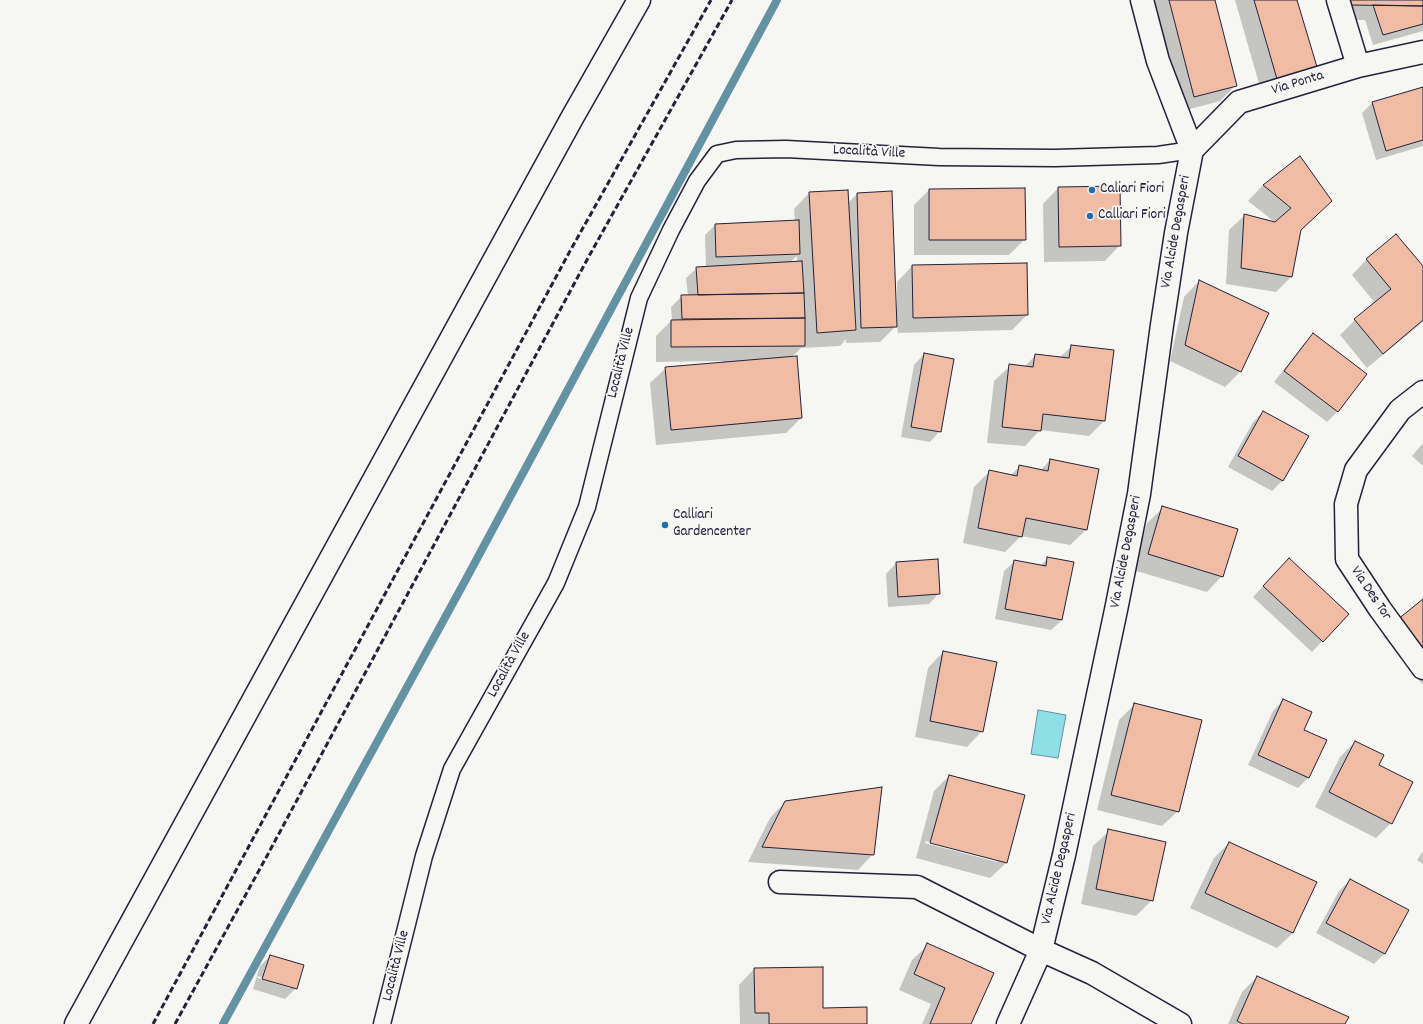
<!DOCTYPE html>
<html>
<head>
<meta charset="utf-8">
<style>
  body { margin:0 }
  canvas { display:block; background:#f6f6f2 }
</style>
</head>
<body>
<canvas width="1423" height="1024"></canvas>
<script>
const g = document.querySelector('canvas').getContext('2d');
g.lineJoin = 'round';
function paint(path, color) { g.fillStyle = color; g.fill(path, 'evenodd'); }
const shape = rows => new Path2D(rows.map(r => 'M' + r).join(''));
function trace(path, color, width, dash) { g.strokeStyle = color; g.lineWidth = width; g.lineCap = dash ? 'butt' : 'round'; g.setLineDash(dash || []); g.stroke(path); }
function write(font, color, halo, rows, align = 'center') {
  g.font = font + ' Dekko,sans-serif'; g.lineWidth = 3.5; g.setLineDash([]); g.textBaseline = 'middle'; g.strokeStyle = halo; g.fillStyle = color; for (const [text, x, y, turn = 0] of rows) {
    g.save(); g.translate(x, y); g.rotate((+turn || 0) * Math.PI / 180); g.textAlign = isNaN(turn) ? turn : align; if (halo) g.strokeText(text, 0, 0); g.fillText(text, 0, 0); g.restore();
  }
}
const water = shape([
  [1038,710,1066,715,1058,758,1031,754,1038,710]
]);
const shadow = shape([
  [1150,0,1214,0,1236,85,1220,101,1179,112],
  [1235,0,1296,0,1316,67,1262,94],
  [1334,0,1423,0,1423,31,1373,45,1365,20,1333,20],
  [1423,88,1423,146,1376,160,1362,113,1372,103],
  [1300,157,1331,201,1300,231,1291,277,1276,292,1226,284,1229,230,1245,215,1276,223,1248,201,1263,185],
  [1058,188,1120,245,1105,261,1044,262,1043,204],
  [929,190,1025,239,1009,255,914,255,914,205],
  [809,193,848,203,857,194,895,310,897,309,897,282,912,266,1026,264,1027,315,1012,330,898,333,897,325,880,342,846,343,846,339,840,346,801,348,792,357,801,418,786,433,656,445,650,383,666,368,722,363,722,361,656,362,656,336,672,320,671,307,682,296,688,296,686,278,697,268,706,267,705,235,715,225,795,222,794,209],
  [797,256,797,262,790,262],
  [1367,259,1423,268,1423,322,1367,368,1340,335,1355,320,1375,303,1352,275],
  [1199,281,1240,372,1225,387,1170,361,1184,297],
  [1313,334,1366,374,1337,412,1327,422,1274,382,1303,345],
  [1072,346,1104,421,1089,436,1040,430,1025,446,987,443,994,381,1010,366,1024,367,1035,356,1059,358],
  [924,354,940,431,930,442,901,437,914,365],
  [1263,412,1283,480,1272,491,1228,467,1253,422],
  [1423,443,1423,466,1412,456],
  [1050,460,1098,470,1086,530,1070,545,1021,536,1005,552,963,543,974,487,990,471,1010,476,1020,466,1040,471],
  [1163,508,1222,576,1207,592,1133,570,1147,523],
  [1048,558,1062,620,1051,630,995,619,1004,571,1015,561,1040,566],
  [896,563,939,593,929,604,888,607,886,574],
  [1278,570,1348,614,1312,652,1253,597],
  [1423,600,1423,685,1383,636,1398,620],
  [943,652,982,731,967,747,915,737,928,668],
  [1283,700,1303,731,1325,741,1308,778,1298,788,1248,765,1273,711],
  [1135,704,1178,811,1162,826,1097,810,1119,720],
  [1355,742,1378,765,1391,823,1376,838,1315,807,1340,757],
  [949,776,1024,796,1006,863,990,878,916,858,934,791],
  [926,841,997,860,997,862,925,843],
  [785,802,873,854,858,870,748,862,770,818],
  [1109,831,1152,900,1136,916,1081,904,1093,846],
  [1229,843,1293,933,1277,948,1190,908,1214,858],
  [1423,851,1423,864,1417,860],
  [1350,880,1384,954,1374,964,1316,933,1339,891],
  [928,945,970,1024,922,1024,931,1004,899,990,912,960],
  [270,956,296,988,285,999,253,989,260,966],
  [258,976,291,986,291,988,257,978],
  [754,969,822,1009,866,1024,740,1024,739,985],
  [1257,977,1344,1024,1228,1024,1242,992]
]);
const stream = shape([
  [223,1024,465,581,777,0]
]);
const building = shape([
  [1169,0,1215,0,1237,86,1194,97,1169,0],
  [1254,0,1297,0,1317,67,1277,79,1254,0],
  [1348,0,1423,0,1423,6,1348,5,1348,0],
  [1373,5,1423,6,1423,24,1383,35,1373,5],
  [1423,87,1423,140,1386,151,1372,102,1423,87],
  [1300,156,1332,201,1301,230,1292,277,1241,268,1244,214,1275,222,1291,208,1263,185,1300,156],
  [1120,186,1121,246,1059,247,1058,187,1120,186],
  [1025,188,1026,240,929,240,929,189,1025,188],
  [848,190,856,330,817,333,809,192,848,190],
  [892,191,897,327,861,328,857,193,892,191],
  [799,220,800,254,716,257,715,224,799,220],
  [1396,234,1423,266,1423,320,1383,354,1354,319,1391,289,1366,259,1396,234],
  [802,261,804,293,698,295,696,267,802,261],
  [1027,263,1028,315,913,318,912,265,1027,263],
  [1199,280,1269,313,1241,372,1185,345,1199,280],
  [804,293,805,318,682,319,681,295,804,293],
  [805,318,805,346,671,347,671,320,805,318],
  [1313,333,1367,374,1338,412,1284,371,1313,333],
  [1071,345,1114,350,1105,421,1043,414,1041,431,1002,427,1009,364,1033,367,1035,354,1069,358,1071,345],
  [924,353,954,359,941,432,911,427,924,353],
  [797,356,802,418,671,430,665,367,797,356],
  [1263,411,1309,436,1283,481,1238,456,1263,411],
  [1050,459,1099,469,1087,530,1026,518,1022,537,978,528,989,470,1017,476,1019,465,1048,471,1050,459],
  [1162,506,1238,529,1223,577,1148,554,1162,506],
  [1047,557,1074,562,1062,620,1005,609,1014,560,1046,566,1047,557],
  [1289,558,1349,614,1323,642,1263,586,1289,558],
  [938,559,940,594,898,597,896,562,938,559],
  [1423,599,1423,651,1397,620,1423,599],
  [943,651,997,662,983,732,930,721,943,651],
  [1283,699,1312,712,1304,730,1327,740,1309,778,1258,755,1283,699],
  [1134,703,1202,720,1179,812,1111,795,1134,703],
  [1355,741,1384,755,1379,765,1413,782,1392,824,1329,792,1355,741],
  [949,775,1025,795,1007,863,930,843,949,775],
  [882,787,874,855,762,847,785,801,882,787],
  [1108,829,1166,842,1153,901,1096,889,1108,829],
  [1229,842,1317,882,1293,933,1205,893,1229,842],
  [1350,879,1409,910,1385,954,1326,923,1350,879],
  [927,943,994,973,971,1024,930,1024,945,988,914,974,927,943],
  [270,955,304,965,297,989,262,979,270,955],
  [823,967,823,1008,867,1007,867,1024,769,1024,769,1013,755,1013,754,968,823,967],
  [1257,976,1349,1017,1345,1024,1243,1024,1237,1021,1257,976]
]);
const service = shape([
  [382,1024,424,856,452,769,556,583,587,507,639,298,671,230,697,181,717,154,736,150,786,149,939,157,1055,158,1158,155,1192,150]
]);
const minor = shape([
  [1142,0,1158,61,1192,150],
  [1338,0,1358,66],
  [1192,150,1239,102,1358,66,1423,52],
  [1423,392,1400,410,1356,470,1346,504,1347,559,1380,609,1423,668],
  [780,882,917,887,1041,950,1092,973,1180,1024],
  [76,1024,572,118,639,0],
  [1008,1024,1041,950,1064,855,1116,610,1139,494,1162,325,1176,233,1192,150]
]);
const rail = shape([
  [153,1024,570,251,711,0],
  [175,1024,268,854,588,258,732,0]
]);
const markers = [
  [1092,190,4,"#1f6fb2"],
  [1090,216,4,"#1f6fb2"],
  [665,525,4,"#1f6fb2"]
];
const streetNames = [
  ["Via Ponta",1298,84,-17],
  ["Località Ville",869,153,3],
  ["Via Alcide Degasperi",1177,232,-80],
  ["Località Ville",622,363,-76],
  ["Via Alcide Degasperi",1127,552,-79],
  ["Via Des Tor",1370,594,56],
  ["Località Ville",510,665,-61],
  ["Via Alcide Degasperi",1060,869,-77],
  ["Località Ville",397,966,-76]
];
const poiNames = [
  ["Caliari Fiori",1100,190],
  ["Calliari Fiori",1098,216],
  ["Calliari",673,516],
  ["Gardencenter",673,533]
];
paint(water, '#8edfe6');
trace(water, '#6393a2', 1);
paint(shadow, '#0003');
trace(stream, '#6393a2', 8);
paint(building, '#f1bca4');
trace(building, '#22223b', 1);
trace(service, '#22223b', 19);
trace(minor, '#22223b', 25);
trace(service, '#f6f6f2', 16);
trace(minor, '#f6f6f2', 22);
trace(rail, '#22223b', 3, [6, 3]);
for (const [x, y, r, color] of markers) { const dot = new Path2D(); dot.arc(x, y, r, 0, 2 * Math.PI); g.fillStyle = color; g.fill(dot); trace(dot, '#f6f6f2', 1.5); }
write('15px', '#22223b', '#f6f6f2', streetNames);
write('15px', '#22223b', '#f6f6f2', poiNames, 'left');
</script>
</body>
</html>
